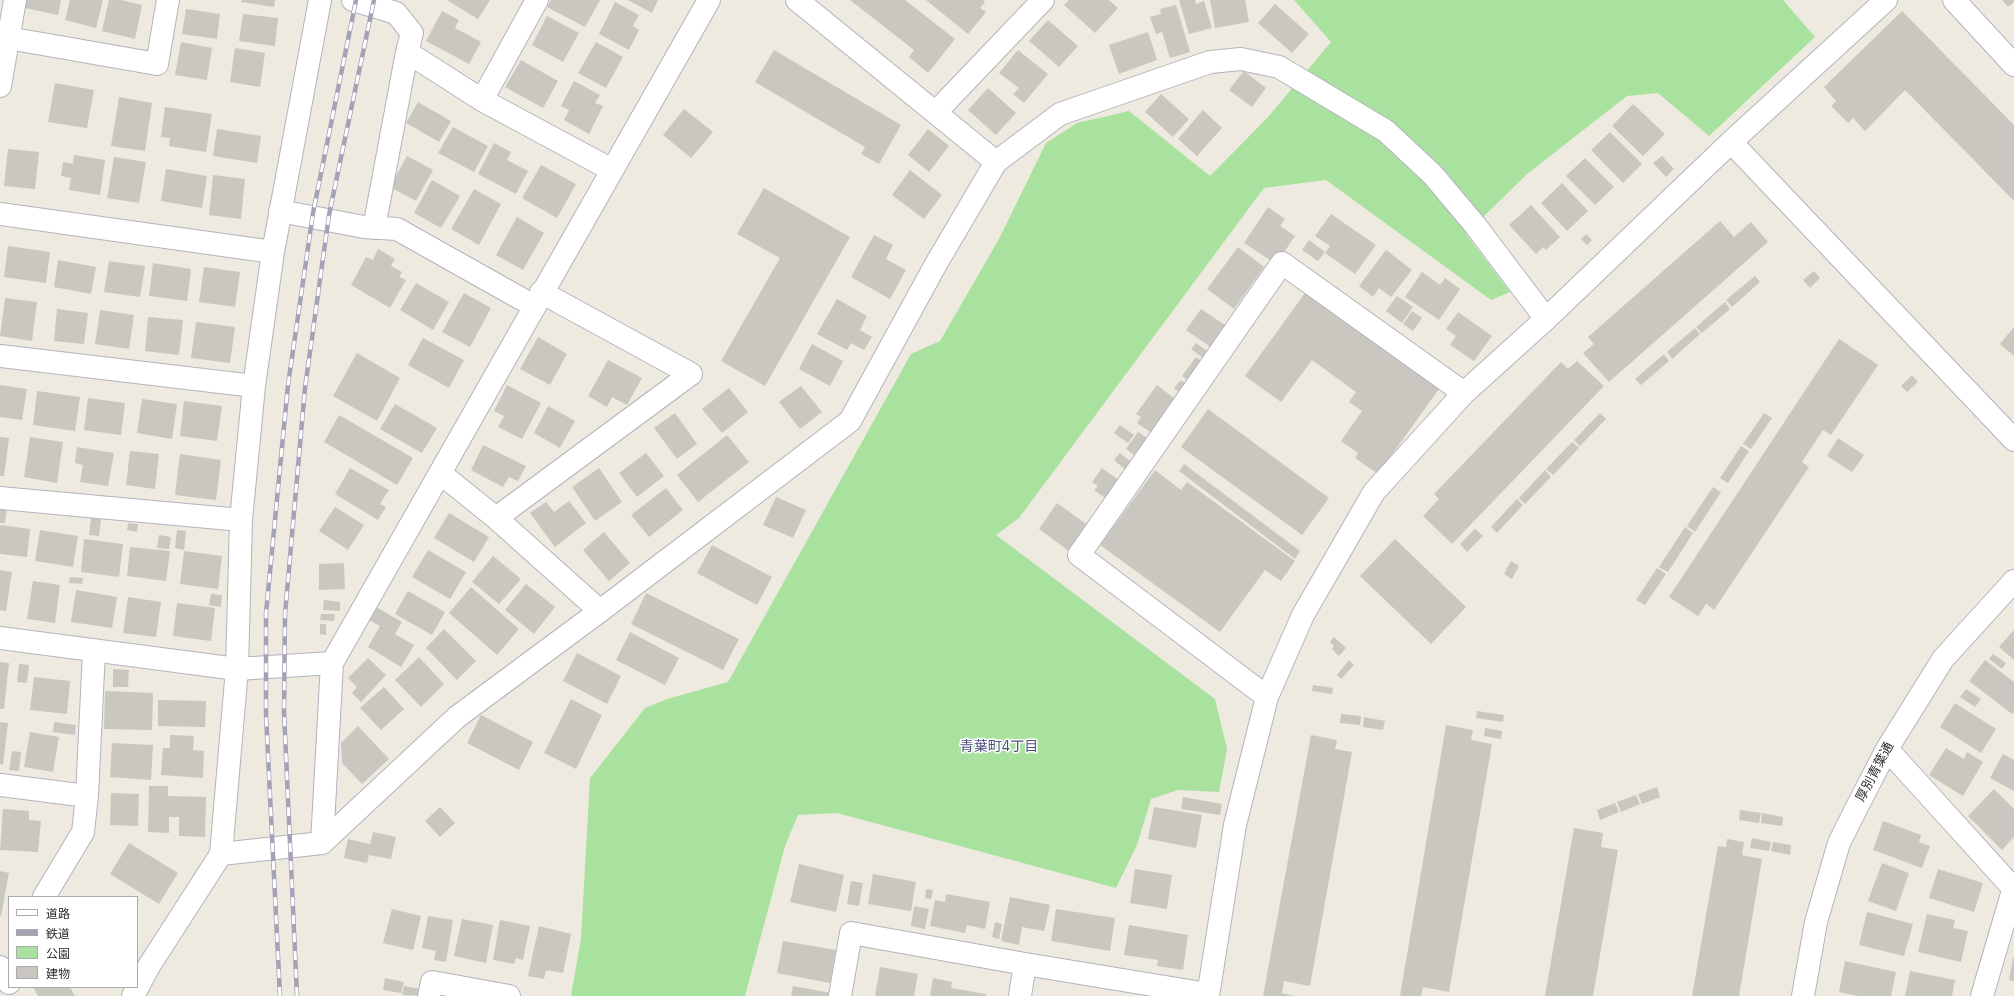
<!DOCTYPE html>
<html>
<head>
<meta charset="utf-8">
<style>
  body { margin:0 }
  #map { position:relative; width:2014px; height:996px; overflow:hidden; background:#eeeae0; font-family:"IBM Plex Sans","Noto Sans JP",sans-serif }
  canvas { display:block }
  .legend { position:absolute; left:8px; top:896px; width:130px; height:92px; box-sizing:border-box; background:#fff; border:1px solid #ababab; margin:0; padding:5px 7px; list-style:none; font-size:12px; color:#2d2d2d }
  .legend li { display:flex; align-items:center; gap:8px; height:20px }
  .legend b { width:20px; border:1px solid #ababab }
</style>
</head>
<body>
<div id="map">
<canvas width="2014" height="996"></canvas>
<ul class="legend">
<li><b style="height:5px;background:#fff"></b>道路</li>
<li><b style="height:5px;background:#a3a2b6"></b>鉄道</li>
<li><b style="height:11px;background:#a9e29f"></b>公園</li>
<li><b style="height:11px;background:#c9c7bf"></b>建物</li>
</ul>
</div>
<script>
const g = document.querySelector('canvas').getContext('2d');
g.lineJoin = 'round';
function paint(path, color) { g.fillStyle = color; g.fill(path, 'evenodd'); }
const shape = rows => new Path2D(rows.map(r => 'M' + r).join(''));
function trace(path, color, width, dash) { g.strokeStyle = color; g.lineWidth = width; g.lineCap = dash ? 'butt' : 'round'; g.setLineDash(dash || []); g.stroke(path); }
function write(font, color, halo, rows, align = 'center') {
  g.font = font + ' "IBM Plex Sans","Noto Sans JP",sans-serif'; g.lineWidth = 3; g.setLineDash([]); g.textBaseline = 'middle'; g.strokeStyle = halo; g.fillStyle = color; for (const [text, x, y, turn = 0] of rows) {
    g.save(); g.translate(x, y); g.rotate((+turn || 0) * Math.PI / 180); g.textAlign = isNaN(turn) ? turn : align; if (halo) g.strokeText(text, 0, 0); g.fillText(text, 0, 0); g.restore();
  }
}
const green = shape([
  [1294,0,1783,0,1815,37,1709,136,1658,93,1627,96,1527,174,1466,234,1510,292,1491,300,1326,180,1264,188,1019,518,996,535,1215,699,1227,749,1219,792,1178,790,1151,799,1137,845,1116,888,837,813,798,815,785,846,745,996,571,996,581,938,590,778,645,708,667,699,728,682,911,354,940,341,999,239,1046,143,1077,123,1129,111,1210,176,1268,117,1331,42]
]);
const building = shape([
  [27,0,61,0,58,15,25,8],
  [70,0,103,0,96,28,65,20],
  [109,0,121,0,142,5,135,39,102,31],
  [242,0,275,0,274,7,241,2],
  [449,0,490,0,478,19,448,1],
  [551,0,600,0,585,27,547,7],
  [628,0,658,0,652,13],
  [850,0,905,0,955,39,928,73,909,57,914,50],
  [926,0,983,0,985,2,980,8,986,12,968,34],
  [1069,0,1109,0,1118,8,1095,33,1064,5],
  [1179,0,1195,0,1196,4,1204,1,1212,28,1189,34],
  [1210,0,1245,0,1249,22,1215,28],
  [2002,0,2014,0,2014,2,2008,7],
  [615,2,639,15,633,26,639,30,629,50,599,34],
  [1275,4,1309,34,1292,53,1258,23],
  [1176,5,1190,52,1170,58,1162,32,1156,34,1150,17,1161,14,1160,9],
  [186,9,220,14,217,39,182,34],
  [442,11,459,20,455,28,481,42,469,64,426,41],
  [1902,11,2014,125,2014,201,1905,90,1865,131,1853,118,1848,123,1831,106,1836,101,1824,87],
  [243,14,278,18,275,46,239,41],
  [547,16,579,33,563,62,532,45],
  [1048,20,1078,46,1059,67,1029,41],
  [1148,32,1157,60,1119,74,1109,45],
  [181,42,212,48,207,80,175,75],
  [596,42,623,57,606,88,578,73],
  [235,48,265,53,260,87,230,82],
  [774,50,901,125,879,164,861,154,865,147,755,82],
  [1018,50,1048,74,1024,103,1013,94,1019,88,999,73],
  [521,60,558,81,543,108,505,87],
  [1244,71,1266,88,1252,107,1229,90],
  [574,81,600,95,595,103,603,106,589,134,564,120,569,110,561,106],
  [55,83,94,90,87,128,48,122],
  [988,88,1016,113,996,135,968,110],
  [1161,94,1189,119,1173,137,1145,112],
  [119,97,152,103,145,151,111,146],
  [418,102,451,121,439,142,406,123],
  [1633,104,1665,134,1643,156,1612,126],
  [165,107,212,114,206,152,169,146,170,138,161,137],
  [684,109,713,132,691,158,663,135],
  [1203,110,1222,128,1197,156,1178,139],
  [453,127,488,146,474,172,438,153],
  [217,129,261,136,257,163,213,156],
  [928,129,949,146,929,172,908,155],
  [1610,132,1642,164,1623,183,1591,150],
  [494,143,511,152,507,160,528,171,516,194,478,174],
  [8,149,39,152,35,189,4,186],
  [74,155,105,160,100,195,69,190,71,178,61,176,63,162,73,164],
  [407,156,433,170,416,201,390,187],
  [1662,156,1674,169,1666,177,1653,163],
  [114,157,146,162,139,203,107,198],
  [1585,158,1614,187,1595,205,1566,176],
  [541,165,576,184,557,218,522,198],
  [166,169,207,176,202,208,161,201],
  [910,170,942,195,924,219,892,195],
  [213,175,245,179,241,219,209,215],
  [432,180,460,196,441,228,414,213],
  [1562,183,1588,211,1567,231,1541,203],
  [764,188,850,237,765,386,721,361,780,258,737,234],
  [474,189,501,204,479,245,451,229],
  [1531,205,1560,237,1546,250,1543,247,1536,254,1509,225],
  [1268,207,1285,219,1280,226,1295,236,1276,264,1244,243],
  [1331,214,1376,245,1355,274,1325,253,1330,246,1315,236],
  [517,217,544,233,523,270,496,255],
  [1720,221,1734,237,1751,222,1768,242,1609,382,1583,353,1594,344,1588,337],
  [1586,234,1592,240,1587,245,1581,239],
  [874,235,893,245,886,259,906,270,890,299,851,277],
  [1309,240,1325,252,1318,261,1302,250],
  [8,246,50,252,46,283,4,277],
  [1238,247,1264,267,1234,309,1207,289],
  [378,249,395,259,391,266,402,272,399,277,406,280,390,308,351,285,366,257,373,260],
  [1386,250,1412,270,1391,297,1379,288,1373,297,1359,286],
  [58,260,96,267,91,294,54,287],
  [109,261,145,266,140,297,104,292],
  [153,263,191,269,187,301,149,296],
  [204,267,240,272,235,307,199,302],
  [1814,271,1820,278,1810,288,1803,280],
  [1422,272,1440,285,1445,278,1460,289,1439,320,1405,297],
  [1755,276,1760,282,1732,307,1726,300],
  [416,283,449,302,433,330,400,310],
  [464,293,491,308,470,347,442,332],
  [1305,293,1439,389,1378,474,1355,458,1358,453,1341,441,1362,411,1349,402,1356,392,1312,360,1281,402,1245,376],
  [1397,296,1413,307,1402,323,1386,311],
  [5,298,37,302,32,341,0,336],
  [837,299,867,316,860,330,872,337,864,350,851,343,847,350,817,334],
  [1725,302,1730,309,1702,333,1696,327],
  [57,309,88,313,84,344,54,341],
  [1201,309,1231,329,1215,350,1186,330],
  [100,310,134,315,129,349,95,344],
  [1412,311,1422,318,1413,331,1403,324],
  [1458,312,1492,336,1474,361,1450,345,1456,336,1446,329],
  [148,317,183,320,179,355,145,351],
  [196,322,235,327,230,363,191,358],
  [2014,327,2014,356,2000,344],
  [1695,328,1700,334,1672,359,1667,352],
  [538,337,567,354,550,385,520,369],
  [423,338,464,360,449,388,408,365],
  [1839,339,1878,365,1831,435,1823,430,1802,462,1809,467,1714,610,1706,604,1698,616,1669,597],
  [1196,343,1210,353,1206,360,1191,349],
  [812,344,843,361,830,386,799,369],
  [357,353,400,378,377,421,333,396],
  [1664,354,1669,361,1641,385,1635,379],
  [1196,357,1207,365,1193,384,1182,376],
  [608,360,642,378,627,405,612,397,607,407,588,396],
  [1577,361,1604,386,1452,544,1423,516,1439,499,1434,494,1561,362,1568,369],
  [1912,375,1918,382,1907,392,1901,386],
  [1181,380,1192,389,1185,397,1174,388],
  [0,385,27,389,22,420,0,417],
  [507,385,541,403,522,439,498,427,504,416,494,411],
  [1157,385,1180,403,1156,436,1137,423,1141,417,1136,414],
  [801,386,822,412,800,429,779,402],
  [729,388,748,412,722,433,702,409],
  [37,391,80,397,75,431,33,425],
  [88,398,125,403,121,435,84,430],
  [142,399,177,404,172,439,137,433],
  [184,401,222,406,217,441,180,436],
  [395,404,437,428,422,453,380,429],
  [548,406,575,421,560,448,534,433],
  [1208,409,1329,498,1302,535,1181,447],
  [675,413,697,444,677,459,654,428],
  [1600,413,1606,419,1580,446,1574,440],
  [1764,413,1772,418,1751,449,1743,444],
  [339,415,413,458,397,485,324,442],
  [1120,425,1134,435,1128,443,1114,433],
  [1138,432,1151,441,1138,458,1126,449],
  [727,435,749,462,698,502,677,475],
  [0,437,9,438,4,476,0,476],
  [30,437,63,442,57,483,24,477],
  [1838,438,1864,455,1852,472,1827,456],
  [1572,442,1579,448,1553,475,1546,469],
  [483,445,526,466,518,481,509,477,503,487,471,470],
  [1741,446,1749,451,1728,483,1720,478],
  [77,447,114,453,108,486,80,482,83,465,75,463],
  [130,451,159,454,155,489,126,485],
  [646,453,664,476,637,497,619,473],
  [1120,453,1134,464,1128,472,1114,460],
  [180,454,221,460,216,500,175,495],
  [1184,464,1300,551,1295,559,1179,471],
  [350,468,389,490,380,504,386,507,378,520,335,494],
  [599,468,622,502,595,521,572,487],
  [1102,468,1124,484,1105,498,1094,490,1098,486,1092,482],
  [1155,470,1181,490,1187,482,1295,561,1281,581,1265,570,1220,632,1100,545],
  [1545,470,1551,477,1525,504,1519,498],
  [1713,487,1721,492,1695,532,1687,526],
  [666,488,683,510,649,537,631,515],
  [776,497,806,510,793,538,763,525],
  [1517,499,1523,505,1497,533,1491,527],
  [569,501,586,523,555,547,530,513,546,502,554,512],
  [1057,503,1089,526,1070,552,1039,529],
  [0,506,7,507,5,523,0,523],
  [335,507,364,525,348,550,319,531],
  [449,513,489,537,474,562,434,538],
  [91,518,101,519,99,536,89,535],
  [128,523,138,524,137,532,127,530],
  [0,525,30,529,27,557,0,554],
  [1685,527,1693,533,1668,572,1659,567],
  [1475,529,1483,536,1467,552,1460,544],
  [40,530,78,536,73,567,35,561],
  [177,530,186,531,184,550,175,548],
  [604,532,630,563,609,581,583,550],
  [159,535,171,537,169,549,157,548],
  [84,539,123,544,119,577,81,572],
  [1395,539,1466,607,1431,644,1360,576],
  [712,545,772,577,757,605,697,573],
  [130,547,170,551,166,581,127,576],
  [428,550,466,572,450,599,412,577],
  [184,551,222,556,218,589,180,584],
  [493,556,521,579,499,604,472,582],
  [1511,561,1519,566,1512,579,1504,574],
  [344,563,345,589,319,590,319,564],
  [1657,568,1666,574,1645,605,1636,600],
  [0,570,12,572,6,611,0,610],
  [70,577,83,578,82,584,69,583],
  [33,581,60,585,55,623,27,619],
  [526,584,555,607,534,634,505,610],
  [471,587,519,629,497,655,449,613],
  [76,590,117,597,112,628,71,622],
  [408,591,445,612,432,635,395,614],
  [646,593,739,639,723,670,631,624],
  [211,594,222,595,221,607,209,605],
  [128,597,161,602,156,637,123,633],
  [324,600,340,602,340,611,323,610],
  [177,603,215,608,211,641,173,636],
  [376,607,402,622,395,634,414,645,401,667,368,647,380,626,369,620],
  [321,614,335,614,334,621,320,620],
  [320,624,326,624,326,635,320,634],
  [444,629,476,661,457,680,426,648],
  [2014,630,2014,660,1999,647],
  [630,632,679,658,665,685,616,660],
  [1334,637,1346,648,1339,656,1332,649,1334,646,1330,642],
  [577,653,621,676,607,704,563,681],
  [1993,654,2006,663,2002,669,1989,659],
  [419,657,444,684,421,707,395,680],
  [368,658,386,675,361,702,352,693,357,687,348,678],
  [1349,660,1354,665,1341,679,1337,675],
  [1985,660,2014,682,2014,711,2012,714,1969,681],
  [0,662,9,663,4,709,0,709],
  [19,664,29,665,27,683,17,682],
  [113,669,129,670,128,687,113,687],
  [34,677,70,681,67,714,30,710],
  [1313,685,1333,688,1332,694,1312,691],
  [384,687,404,709,381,730,360,708],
  [1966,689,1981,699,1975,707,1960,697],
  [105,691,153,693,152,730,104,729],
  [571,699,602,715,576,769,544,753],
  [158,700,206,701,205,727,158,726],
  [1955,703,1996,729,1981,753,1940,727],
  [1477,711,1504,715,1503,722,1476,718],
  [1341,714,1361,716,1360,725,1340,723],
  [481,715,533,742,519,770,467,743],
  [1364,717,1385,721,1383,730,1363,727],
  [0,722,8,723,3,765,0,764],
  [54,722,76,725,75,735,53,732],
  [1446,725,1473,730,1471,740,1492,744,1449,992,1423,987,1421,996,1400,996],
  [358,726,389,759,362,784,342,763,341,743],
  [1485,728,1502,731,1501,739,1484,736],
  [30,732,59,737,53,772,24,767],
  [170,735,194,736,193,750,204,751,203,778,161,775,163,748,170,748],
  [1311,735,1337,740,1335,749,1352,752,1310,986,1284,981,1282,993,1294,996,1263,996],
  [112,743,153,745,151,780,110,777],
  [1946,748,1964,759,1967,752,1983,762,1963,796,1929,775],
  [12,751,21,752,19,771,9,770],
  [2003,754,2014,760,2014,791,1990,778],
  [149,786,168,786,168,796,206,797,205,837,179,836,179,817,169,817,169,833,148,832],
  [1657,787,1660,797,1642,804,1638,794],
  [1994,789,2014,809,2014,837,2002,850,1968,816],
  [111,793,139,794,138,826,110,825],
  [1636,795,1640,804,1621,812,1617,802],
  [1183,797,1222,804,1220,815,1181,809],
  [1615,803,1619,812,1600,820,1597,810],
  [440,807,455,823,440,837,425,821],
  [1154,807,1202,815,1196,848,1148,839],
  [3,809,29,811,29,820,41,821,38,852,0,850],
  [1740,810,1761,813,1759,823,1739,820],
  [1762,813,1783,817,1782,826,1761,823],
  [1883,821,1921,835,1919,842,1930,846,1922,868,1873,850],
  [1574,828,1603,833,1601,847,1618,850,1593,996,1545,996],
  [373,832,396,837,391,859,369,855,367,863,344,858,348,839,370,844],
  [1752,838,1771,842,1769,851,1750,848],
  [1727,839,1744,842,1742,855,1762,859,1739,996,1692,996,1718,846,1726,847],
  [1773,842,1791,845,1790,855,1771,851],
  [129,843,178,873,159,904,110,874],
  [1882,863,1909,873,1896,911,1868,901],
  [799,864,844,875,836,912,790,902],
  [1135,869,1172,875,1167,909,1130,903],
  [1938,869,1983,883,1974,912,1929,898],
  [0,871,9,873,1,916,0,916],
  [873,874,916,882,911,911,868,904],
  [851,881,863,883,859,906,847,904],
  [926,889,933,890,931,899,925,898],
  [946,894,990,902,985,929,967,925,965,933,930,926,935,900,945,902],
  [1010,897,1050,905,1044,931,1022,927,1019,945,1001,941],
  [914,906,929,909,925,929,911,926],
  [392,909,421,916,413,950,383,943],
  [1056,909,1115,918,1110,951,1051,941],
  [1867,912,1913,924,1904,956,1859,945],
  [1927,914,1955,920,1953,928,1968,931,1961,962,1918,952],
  [428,916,453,920,446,962,434,960,436,951,422,948],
  [462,919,493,925,486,963,454,956],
  [500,920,530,926,523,960,516,958,514,964,493,960],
  [995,922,1002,924,999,939,992,937],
  [1129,925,1188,935,1183,970,1157,966,1158,960,1124,955],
  [539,926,571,934,563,973,546,970,544,979,528,976],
  [783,941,836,950,830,983,777,973],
  [2013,958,2014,958,2014,981,2009,980],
  [1845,961,1896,972,1891,996,1858,996,1839,992],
  [880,967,918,974,914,996,875,996],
  [1910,971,1955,980,1952,996,1905,996],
  [385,978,404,982,401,993,383,990],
  [933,978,952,982,951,988,986,994,986,996,930,996],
  [404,986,425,990,424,996,402,995],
  [793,986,831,993,830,996,791,996],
  [33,987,70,987,75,996,38,996]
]);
const minor = shape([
  [353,0,396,13,412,33,407,52],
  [709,0,332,663,322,843,457,717,600,611,850,421,936,264,996,162,1060,114,1210,62,1241,59,1279,67,1386,131,1433,175,1475,225,1546,319],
  [797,0,996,162],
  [1954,0,2014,65],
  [8,38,157,64,168,0],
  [0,86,15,0],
  [482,100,537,0],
  [936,112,1043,0],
  [1731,142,2014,440],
  [280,211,364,227,397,229,534,306],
  [0,214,273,252],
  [374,228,407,52,482,100,612,170],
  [0,356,254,386],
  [440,473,496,518,600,611],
  [0,498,241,520],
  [496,518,691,374,541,292],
  [0,638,237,669,332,663],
  [1267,697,1079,555,1282,263,1464,393],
  [1887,749,2014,889],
  [0,785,87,796],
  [221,854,322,843],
  [44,897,83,832,87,796,94,651],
  [0,967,9,983],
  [133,996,149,966,221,854,237,669,241,520,254,386,273,252,320,0],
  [429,996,432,982,509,996],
  [840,996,851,933,1025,964,1208,994],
  [1020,996,1025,964],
  [1208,996,1235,825,1267,697,1303,615,1374,492,1464,393,1546,319,1731,142,1886,0],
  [1803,996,1816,922,1839,843,1857,807,1887,749,1943,659,2014,581],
  [1982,996,2014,887]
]);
const rail = shape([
  [280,996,266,715,266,613,288,385,313,213,356,0],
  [297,996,284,712,285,614,305,388,329,215,374,0]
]);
const streetNames = [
  ["厚別青葉通",1875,772,-62]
];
const neighbourhoodNames = [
  ["青葉町4丁目",999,747]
];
paint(green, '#a9e29f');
paint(building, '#c9c7bf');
trace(minor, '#b3b3bf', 24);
trace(minor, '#fff', 22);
trace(rail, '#a3a2b6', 4.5);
trace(rail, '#fff', 3, [9]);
write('13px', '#2d2d2d', '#fff', streetNames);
write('14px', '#4f4e7d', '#fff', neighbourhoodNames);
</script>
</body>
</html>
